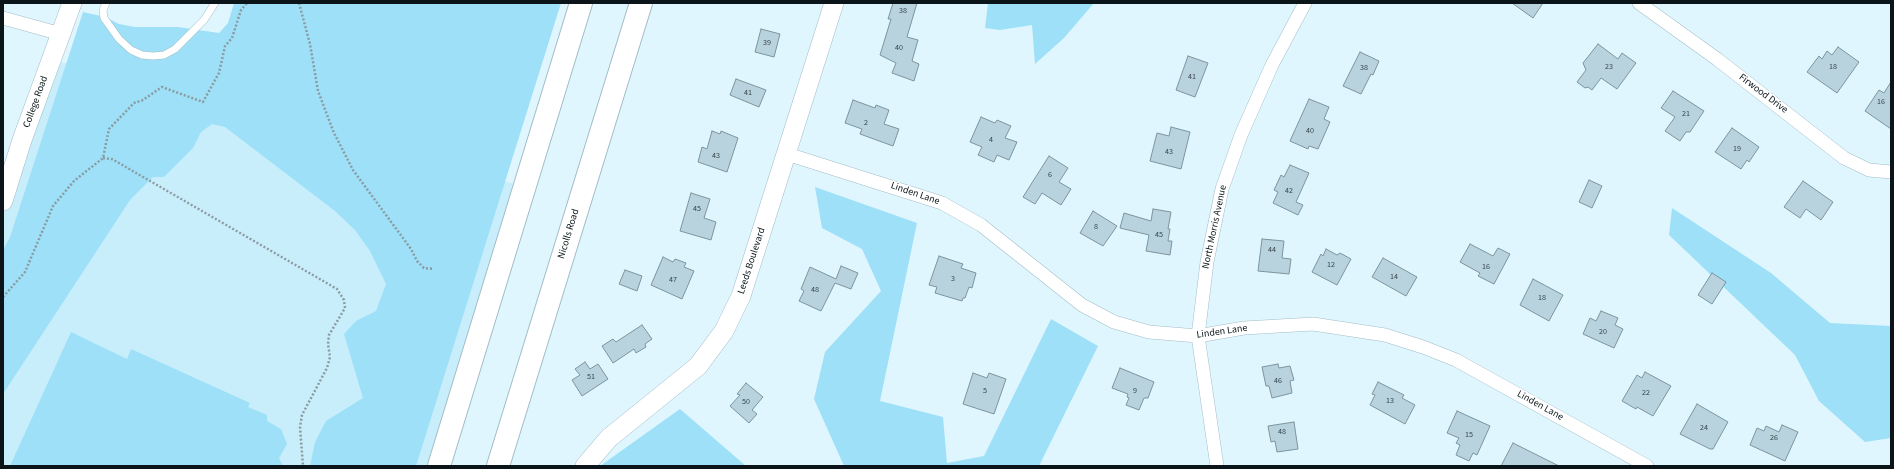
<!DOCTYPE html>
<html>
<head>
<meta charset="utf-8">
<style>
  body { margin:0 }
  #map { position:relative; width:1894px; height:469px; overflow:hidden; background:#e0f6ff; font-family:"Source Sans 3",sans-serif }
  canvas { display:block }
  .frame { position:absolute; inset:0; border:4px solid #0b1519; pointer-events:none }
</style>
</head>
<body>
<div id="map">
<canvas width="1894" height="469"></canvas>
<div class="frame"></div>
</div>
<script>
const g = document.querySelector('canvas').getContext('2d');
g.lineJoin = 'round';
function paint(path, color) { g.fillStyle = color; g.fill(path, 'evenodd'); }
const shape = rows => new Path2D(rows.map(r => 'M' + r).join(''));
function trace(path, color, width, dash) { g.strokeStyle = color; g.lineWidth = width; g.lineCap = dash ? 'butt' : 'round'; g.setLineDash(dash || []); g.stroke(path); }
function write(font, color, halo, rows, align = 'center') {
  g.font = font + ' "Source Sans 3",sans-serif'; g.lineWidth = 3; g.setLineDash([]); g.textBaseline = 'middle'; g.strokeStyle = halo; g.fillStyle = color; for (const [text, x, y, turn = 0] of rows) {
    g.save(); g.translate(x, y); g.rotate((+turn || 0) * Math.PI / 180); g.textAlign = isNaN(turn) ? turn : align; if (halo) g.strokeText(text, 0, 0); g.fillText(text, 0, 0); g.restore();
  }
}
const built = shape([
  [52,60,208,98,525,187,439,466,3,466,3,201]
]);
const green = shape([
  [234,3,561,3,416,466,310,466,315,442,326,421,363,398,344,334,356,321,376,311,386,284,370,251,355,230,335,211,225,127,212,124,201,132,193,148,164,177,153,177,130,200,3,394,3,250,10,237,83,12,105,17,119,24,135,27,178,27,219,33,228,23],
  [988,3,1094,3,1064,38,1035,64,1032,25,1000,30,985,28],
  [815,187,917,223,880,401,943,417,947,463,984,456,1051,319,1098,346,1039,466,844,466,814,399,825,352,881,291,862,249,822,228],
  [1672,208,1771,273,1830,323,1891,326,1891,438,1865,442,1819,401,1795,355,1669,235],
  [71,332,127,359,131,349,250,403,248,407,267,415,267,421,281,429,287,444,279,458,283,466,10,466],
  [680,409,746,466,600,466]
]);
const building = shape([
  [893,3,917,3,907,37,918,40,912,61,919,64,914,81,892,73,896,63,880,55,891,19,888,19,893,3],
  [1512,3,1543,3,1533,18,1512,3],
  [761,29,780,34,774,57,755,52,761,29],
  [1598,44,1618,59,1622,53,1636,63,1617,89,1601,78,1592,90,1588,87,1585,88,1577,82,1586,70,1583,63,1598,44],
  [1838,47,1859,62,1837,93,1807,72,1819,56,1822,59,1827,51,1832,55,1838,47],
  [1360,52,1379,61,1373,75,1371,74,1361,94,1343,86,1360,52],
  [1188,56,1208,63,1195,97,1176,90,1188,56],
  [736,79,766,90,759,107,730,95,736,79],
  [1891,82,1891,129,1865,111,1879,90,1884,93,1891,82],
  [1673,91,1704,111,1690,132,1686,132,1680,141,1665,131,1675,117,1661,108,1673,91],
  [1309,99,1329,107,1324,119,1330,122,1318,149,1309,146,1308,149,1290,141,1309,99],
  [853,100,875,108,876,105,889,110,884,124,899,129,893,146,860,134,862,129,845,123,853,100],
  [981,117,995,123,997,120,1011,126,1005,138,1017,142,1009,160,997,155,994,162,978,155,982,147,970,142,981,117],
  [1171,127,1190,132,1181,169,1150,161,1157,133,1169,136,1171,127],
  [1732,128,1759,147,1749,162,1747,160,1741,169,1715,152,1732,128],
  [712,131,720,134,721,131,738,138,727,172,698,162,702,147,707,149,712,131],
  [1049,156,1068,168,1059,182,1071,189,1061,205,1042,193,1035,204,1023,197,1049,156],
  [1290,165,1309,173,1296,202,1303,205,1298,215,1273,203,1278,192,1274,190,1281,175,1284,177,1290,165],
  [1589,180,1602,186,1592,208,1579,202,1589,180],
  [1803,181,1833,202,1821,220,1806,209,1800,218,1784,207,1803,181],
  [691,193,710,199,704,218,716,222,711,240,680,231,691,193],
  [1153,209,1171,212,1168,229,1170,229,1168,241,1172,241,1170,255,1146,251,1149,235,1120,228,1124,213,1151,221,1153,209],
  [1093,211,1117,226,1103,246,1080,233,1093,211],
  [1262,239,1284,241,1282,258,1291,259,1289,274,1258,271,1262,239],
  [1470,244,1493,256,1498,248,1510,254,1494,284,1478,276,1480,273,1460,262,1470,244],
  [1326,249,1337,255,1340,253,1351,259,1337,285,1312,272,1321,254,1323,256,1326,249],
  [939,256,963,264,961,268,976,273,972,288,969,287,965,298,963,298,962,301,935,293,937,287,929,285,939,256],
  [663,257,673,262,675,259,686,263,684,267,694,271,682,299,651,285,663,257],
  [1383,258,1417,277,1406,296,1372,277,1383,258],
  [841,266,858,273,851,289,835,283,821,311,799,301,804,291,801,289,810,267,836,279,841,266],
  [625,270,642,276,637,291,619,284,625,270],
  [1712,273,1726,282,1712,304,1698,295,1712,273],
  [1533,279,1563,295,1549,321,1520,305,1533,279],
  [1601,311,1618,318,1615,325,1623,329,1614,348,1583,334,1590,318,1596,321,1601,311],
  [642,325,652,339,645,344,646,347,636,353,634,349,613,363,602,346,613,339,616,342,642,325],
  [585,362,590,369,598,364,608,379,582,396,572,380,580,375,575,369,585,362],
  [1278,364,1279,368,1290,366,1294,380,1290,381,1292,393,1272,398,1269,386,1266,386,1262,367,1278,364],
  [1120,368,1154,382,1148,398,1144,398,1139,410,1126,405,1129,398,1127,397,1128,394,1112,388,1120,368],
  [1645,372,1671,386,1653,416,1637,407,1636,409,1622,401,1637,375,1642,378,1645,372],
  [973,373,987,378,989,373,1006,379,994,414,963,404,973,373],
  [1378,382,1404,395,1402,398,1415,405,1405,424,1370,405,1375,395,1372,394,1378,382],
  [746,383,763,397,752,410,757,414,749,423,730,406,740,395,737,394,746,383],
  [1697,404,1728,422,1713,449,1710,449,1680,434,1697,404],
  [1457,411,1490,426,1477,455,1473,453,1469,461,1456,455,1460,445,1456,443,1459,438,1447,433,1457,411],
  [1294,422,1298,449,1277,452,1275,441,1271,442,1268,426,1294,422],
  [1782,425,1798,432,1785,461,1750,445,1757,428,1764,431,1766,426,1779,432,1782,425],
  [1513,443,1559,466,1501,466,1513,443]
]);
const path = shape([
  [299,3,310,44,318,91,334,133,353,170,411,249,417,261,424,268,434,269],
  [103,158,112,159,337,289,344,300,345,308,329,335,328,344,330,357,327,368,302,415,300,427,303,466],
  [3,297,25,272,53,206,74,181,103,158,109,129,134,103,143,100,162,87,203,102,219,73,225,46,232,38,241,10,247,3]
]);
const lane = shape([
  [106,3,103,10,104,18,119,39,131,50,142,55,153,56,164,55,175,49,204,20,215,3]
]);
const street = shape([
  [1639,3,1717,59,1844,158,1869,170,1891,172],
  [3,18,61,34],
  [787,154,942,203,981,225,1082,305,1114,322,1149,332,1198,336,1244,328,1313,324,1385,335,1423,347,1456,360,1647,466],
  [1217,466,1198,336,1207,262,1222,189,1241,135,1272,65,1305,3]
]);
const secondary = shape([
  [3,201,22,140,72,3],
  [585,466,609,438,698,366,724,331,741,296,834,3]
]);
const highway = shape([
  [439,466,581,3],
  [498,466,641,3]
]);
const numberNames = [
  ["38",903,11],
  ["39",767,43],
  ["40",899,48],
  ["23",1609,67],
  ["18",1833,67],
  ["38",1364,68],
  ["41",1192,77],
  ["41",748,93],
  ["16",1881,102],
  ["21",1686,114],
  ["2",866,123],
  ["40",1310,131],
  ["4",991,140],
  ["19",1737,149],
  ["43",1169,152],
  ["43",716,156],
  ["6",1050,175],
  ["42",1289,191],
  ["45",697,209],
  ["8",1096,227],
  ["45",1159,235],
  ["44",1272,250],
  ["12",1331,265],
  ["16",1486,267],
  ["14",1394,277],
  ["3",953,279],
  ["47",673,280],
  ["48",815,290],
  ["18",1542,298],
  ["20",1603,332],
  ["51",591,377],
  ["46",1278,381],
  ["5",985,391],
  ["9",1135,391],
  ["22",1646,393],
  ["13",1390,401],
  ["50",746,402],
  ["24",1704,428],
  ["48",1282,432],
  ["15",1469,435],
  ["26",1774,438]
];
const streetNames = [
  ["Firwood Drive",1763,94,37],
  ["College Road",36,102,-70],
  ["Linden Lane",915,194,19],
  ["North Morris Avenue",1215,227,-78],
  ["Nicolls Road",569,234,-73],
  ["Leeds Boulevard",752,261,-72],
  ["Linden Lane",1222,332,-8],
  ["Linden Lane",1540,406,29]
];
paint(built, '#c9eefb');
paint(green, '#9de0f8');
paint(building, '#b8d3dd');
trace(building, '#7b949e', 1);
trace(lane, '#a2bdc7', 8);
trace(street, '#a2bdc7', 14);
trace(secondary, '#a2bdc7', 20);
trace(highway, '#a2bdc7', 24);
trace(path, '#8a9ba2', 2.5, [2, 2]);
trace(lane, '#fff', 7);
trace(street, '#fff', 13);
trace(secondary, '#fff', 19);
trace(highway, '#fff', 22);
write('8px', '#36444a', null, numberNames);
write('10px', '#0b1519', '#fff', streetNames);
</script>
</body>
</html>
